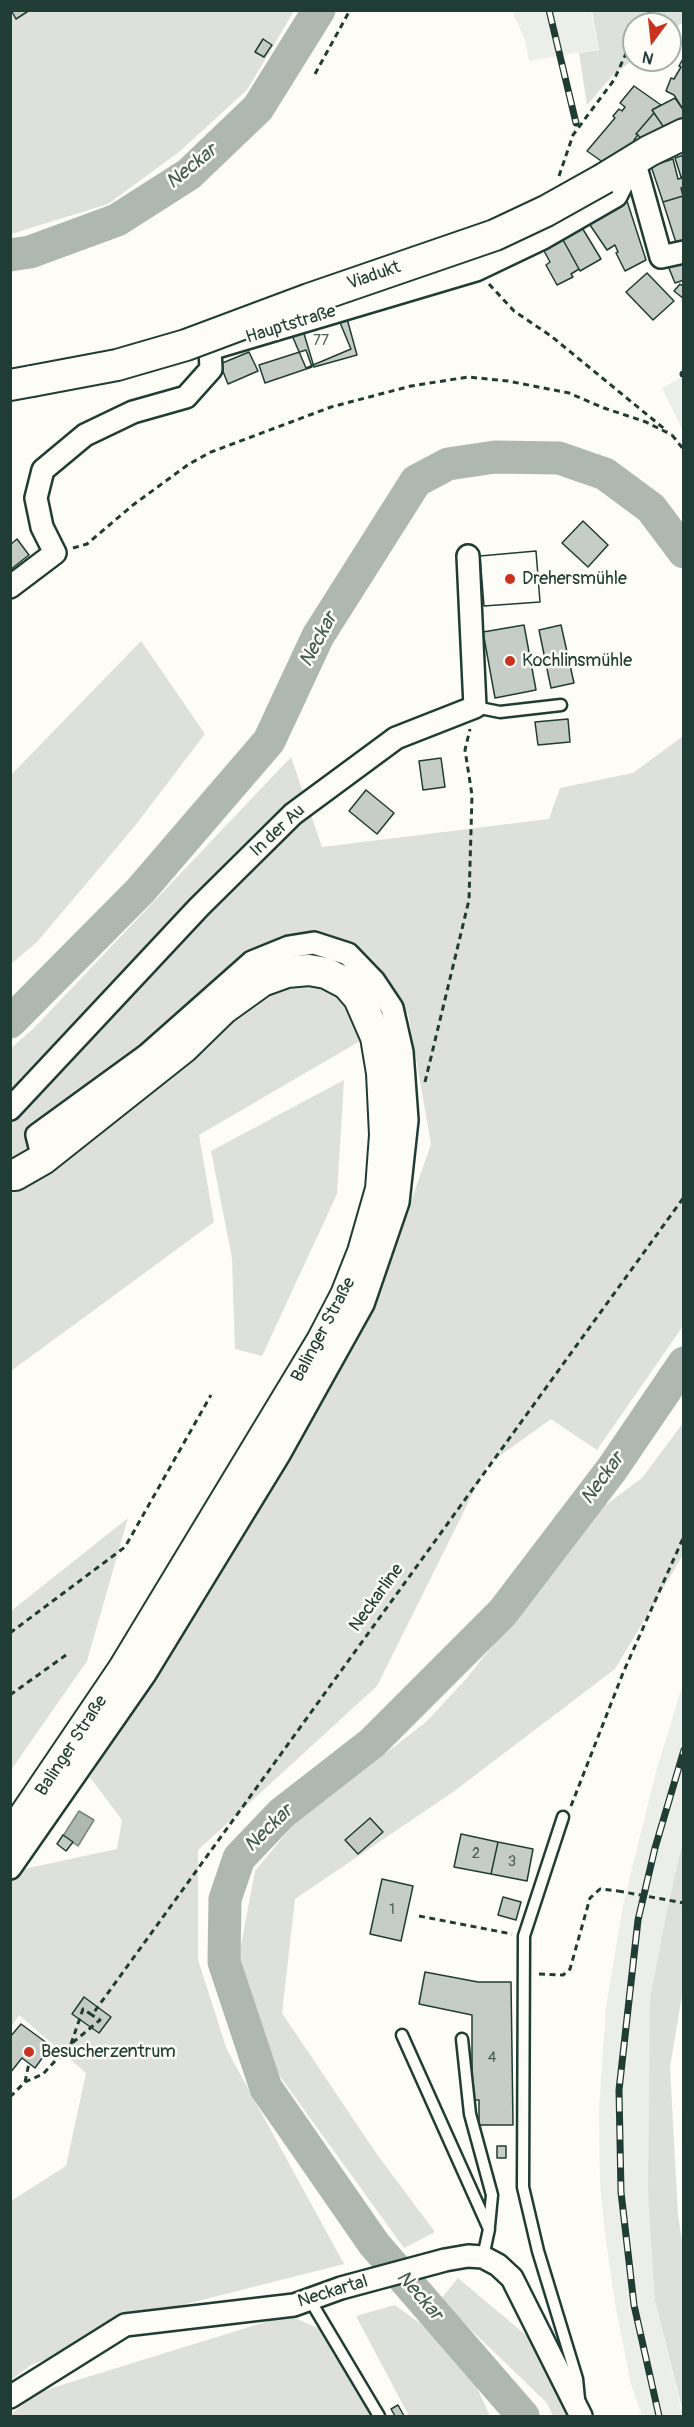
<!DOCTYPE html>
<html>
<head>
<meta charset="utf-8">
<style>
  body { margin:0 }
  #map { position:relative; width:694px; height:2427px; overflow:hidden; background:#fdfcf7; font-family:Pangolin,sans-serif }
  canvas { display:block }
  .frame { position:absolute; inset:0; border:12px solid #1f3d34; pointer-events:none }
  .north { position:absolute; left:622px; top:12px; width:60px; height:60px; box-sizing:border-box; background:#fdfcf7; border:2px solid #a4b0a9; border-radius:50%; rotate:195deg; font-size:16px; font-weight:700; line-height:24px; text-align:center; color:#1f3d34 }
  .north::after { content:''; display:block; margin:auto; width:21px; height:27px; background:#c8321e; clip-path:polygon(50% 0,100% 100%,50% 72%,0 100%) }
</style>
</head>
<body>
<div id="map">
<canvas width="694" height="2427"></canvas>
<div class="frame"></div>
<div class="north">N</div>
</div>
<script>
const g = document.querySelector('canvas').getContext('2d');
g.lineJoin = 'round';
function paint(path, color) { g.fillStyle = color; g.fill(path, 'evenodd'); }
const shape = rows => new Path2D(rows.map(r => 'M' + r).join(''));
function trace(path, color, width, dash) { g.strokeStyle = color; g.lineWidth = width; g.lineCap = dash ? 'butt' : 'round'; g.setLineDash(dash || []); g.stroke(path); }
function write(font, color, halo, rows, align = 'center') {
  g.font = font + ' Pangolin,sans-serif'; g.lineWidth = 5; g.setLineDash([]); g.textBaseline = 'middle'; g.strokeStyle = halo; g.fillStyle = color; for (const [text, x, y, turn = 0] of rows) {
    g.save(); g.translate(x, y); g.rotate((+turn || 0) * Math.PI / 180); g.textAlign = isNaN(turn) ? turn : align; if (halo) g.strokeText(text, 0, 0); g.fillText(text, 0, 0); g.restore();
  }
}
const built = shape([
  [512,11,591,11,598,49,529,61,525,40],
  [683,377,683,431,662,388],
  [683,1684,683,1840,680,1852,655,2301,683,2416,642,2416,631,2384,615,2303,606,2241,600,2184,599,2109,606,2007,623,1905,657,1768]
]);
const green = shape([
  [11,11,294,11,247,90,179,152,108,204,11,234],
  [592,11,683,11,684,21,670,33,670,24,634,24,634,59,612,76,587,105,579,53,599,50],
  [141,641,205,734,134,827,37,942,11,964,11,775],
  [683,736,683,1326,597,1450,551,1419,487,1465,377,1686,198,1850,198,1960,227,2050,344,2264,182,2305,31,2365,11,2380,11,2201,66,2166,86,2073,19,2015,11,2027,11,1880,19,1870,117,1849,122,1820,90,1777,168,1655,375,1304,431,1144,408,1013,199,1135,214,1222,11,1371,11,1048,34,1028,291,757,322,847,549,819,560,788,633,773],
  [344,1080,337,1194,262,1356,235,1349,232,1258,211,1151],
  [683,1423,683,1555,615,1669,453,1792,295,1899,282,2013,376,2153,435,2232,404,2248,274,2068,238,1961,255,1871,293,1825,426,1722,466,1679,603,1507,642,1478],
  [128,1518,87,1661,11,1770,11,1611],
  [683,1840,683,1989,670,2067,678,2216,684,2252,683,2412,655,2301,648,2192,650,1999,667,1911],
  [458,2278,540,2347,571,2416,553,2416,547,2403,440,2300],
  [395,2305,461,2353,490,2416,409,2416,356,2316],
  [288,2315,318,2328,372,2416,11,2416,11,2414,39,2392]
]);
const water = shape([
  [79,1811,94,1820,78,1846,63,1836,79,1811]
]);
const river = shape([
  [10,255,30,252,117,220,189,174,258,108,319,10],
  [10,1022,140,891,269,741,318,636,416,481,448,464,495,457,559,458,605,474,651,508,684,552],
  [523,2416,374,2244,266,2088,224,1962,225,1899,239,1858,282,1813,372,1743,503,1612,612,1469,684,1363]
]);
const building = shape([
  [11,10,30,10,16,19,11,10],
  [263,39,272,45,264,57,255,52,263,39],
  [684,57,684,111,674,95,666,91,671,78,674,79,681,67,679,66,684,57],
  [634,86,661,105,652,110,654,113,636,134,638,135,634,140,637,144,604,163,587,151,615,118,613,116,619,109,622,111,625,107,620,103,634,86],
  [675,98,684,111,684,119,665,129,652,110,675,98],
  [654,113,665,129,647,142,636,134,654,113],
  [684,155,684,176,681,177,675,158,684,155],
  [673,159,678,179,682,178,684,181,684,187,681,188,683,196,663,202,651,166,673,159],
  [683,196,684,247,678,249,663,202,683,196],
  [624,200,627,201,646,260,625,271,616,253,618,252,615,245,607,250,588,222,624,200],
  [581,226,601,259,580,271,562,238,581,226],
  [562,238,579,269,571,274,573,277,557,285,546,265,550,262,543,249,562,238],
  [684,261,684,280,675,283,668,266,684,261],
  [647,273,674,301,653,320,626,292,647,273],
  [680,284,684,287,684,299,674,291,680,284],
  [336,313,351,349,306,368,291,333,336,313],
  [346,315,357,355,314,367,302,327,346,315],
  [306,350,312,367,265,383,259,365,306,350],
  [249,352,258,371,228,384,220,364,249,352],
  [583,521,608,545,588,567,562,543,583,521],
  [17,539,29,555,10,570,10,545,17,539],
  [536,551,540,602,484,606,480,556,536,551],
  [536,551,540,602,484,606,480,556,536,551],
  [524,625,536,690,495,698,483,632,524,625],
  [561,625,574,683,551,688,539,630,561,625],
  [568,719,570,742,538,745,535,722,568,719],
  [441,758,445,787,423,790,419,761,441,758],
  [366,790,394,813,377,834,349,811,366,790],
  [370,1818,383,1832,358,1854,345,1840,370,1818],
  [461,1834,498,1842,491,1874,454,1867,461,1834],
  [63,1835,73,1842,66,1851,57,1844,63,1835],
  [498,1842,533,1849,527,1881,491,1874,498,1842],
  [382,1879,413,1886,401,1941,370,1934,382,1879],
  [503,1897,521,1902,516,1920,498,1915,503,1897],
  [425,1972,478,1982,511,1982,513,2125,479,2125,479,2100,472,2100,472,2015,419,2004,425,1972],
  [84,1997,111,2017,99,2033,72,2014,84,1997],
  [21,2024,51,2046,35,2068,22,2058,10,2073,10,2037,21,2024],
  [497,2146,506,2146,506,2158,497,2158,497,2146],
  [398,2405,404,2416,395,2416,391,2409,398,2405]
]);
const path = shape([
  [642,24,651,10],
  [315,74,350,10],
  [559,176,573,135,614,80,634,36],
  [489,284,514,311,551,336,667,431],
  [672,435,684,450],
  [73,548,87,544,133,505,189,464,211,452,331,407,411,386,468,377,508,381,569,393,604,408,646,422,672,435],
  [425,1082,469,900,472,795,465,750,470,729],
  [10,1633,125,1547,211,1395],
  [10,1695,66,1655],
  [571,1806,623,1673,684,1536],
  [419,1916,512,1934],
  [539,1974,563,1975,570,1969,590,1898,600,1889,618,1891],
  [71,2044,83,2009,92,2015,684,1197],
  [25,2082,29,2063],
  [10,2097,25,2082,43,2074,71,2044,100,2020,92,2015]
]);
const lane = shape([
  [475,707,500,712,561,705],
  [563,1817,524,1936,523,2187,538,2251,577,2379,579,2399],
  [402,2035,489,2229,483,2257],
  [462,2039,470,2114,492,2195,489,2226],
  [310,2300,379,2416]
]);
const street = shape([
  [634,160,661,257,684,252],
  [10,587,55,553,42,527,36,498,43,470,85,435,133,412,186,397,211,369,210,349,476,270,543,238,616,196,634,160],
  [10,1109,199,907,293,814,396,738,475,707,468,556],
  [10,1868,145,1674,280,1453,363,1304,398,1202,407,1120,402,1052,392,1008,374,981,348,954,314,943,289,947,252,962,147,1055,37,1135,43,1159],
  [10,2397,125,2325,294,2305,341,2288,445,2260,468,2256,483,2257,498,2265,512,2278,581,2416]
]);
const secondary = shape([
  [605,178,649,151,684,134],
  [10,385,32,381],
  [10,1175,15,1175,43,1159,183,1048,223,1009,262,981,287,972,309,970,326,973,347,984,359,998,376,1037,382,1073,385,1135,381,1189,363,1252,346,1295,322,1341,123,1670,10,1837]
]);
const rail = shape([
  [549,10,576,123],
  [683,374,684,374],
  [659,2416,634,2305,621,2192,619,2090,638,1920,655,1848,684,1750]
]);
const pathBridge = shape([
  [618,1891,684,1903]
]);
const secondaryBridge = shape([
  [32,381,117,365,186,345,309,299,495,235,546,211,605,178]
]);
const markers = [
  [510,579,6,"#c8321e"],
  [510,661,6,"#c8321e"],
  [29,2052,6,"#c8321e"]
];
const numberNames = [
  ["77",321,341],
  ["2",476,1854],
  ["3",512,1862],
  ["1",392,1910],
  ["4",492,2058]
];
const streetNames = [
  ["Viadukt",374,276,-19],
  ["Hauptstraße",291,325,-17],
  ["In der Au",278,831,-43],
  ["Balinger Straße",324,1330,-62],
  ["Neckarline",377,1598,-54],
  ["Balinger Straße",72,1746,-57],
  ["Neckartal",333,2292,-17]
];
const poiNames = [
  ["Drehersmühle",522,579],
  ["Kochlinsmühle",522,661],
  ["Besucherzentrum",41,2052]
];
const waterNames = [
  ["Neckar",192,167,-39],
  ["Neckar",319,640,-62],
  ["Neckar",603,1479,-54],
  ["Neckar",269,1829,-44],
  ["Neckar",419,2296,49]
];
paint(built, '#eceee9');
paint(green, '#dde0db');
paint(water, '#aeb8b1');
trace(water, '#75877f', 1.5);
trace(river, '#aeb8b1', 33);
paint(building, '#c6cdc7');
trace(building, '#1f3d34', 1.5);
trace(lane, '#1f3d34', 15);
trace(street, '#1f3d34', 26);
trace(secondary, '#1f3d34', 34);
trace(path, '#1f3d34', 3, [6, 4.5]);
trace(lane, '#fdfcf7', 10);
trace(street, '#fdfcf7', 21);
trace(secondary, '#fdfcf7', 30);
trace(rail, '#1f3d34', 7);
trace(rail, '#fdfcf7', 4.5, [14]);
trace(secondaryBridge, '#1f3d34', 34, []);
trace(pathBridge, '#1f3d34', 3, [6, 4.5]);
trace(secondaryBridge, '#fdfcf7', 30);
for (const [x, y, r, color] of markers) { const dot = new Path2D(); dot.arc(x, y, r, 0, 2 * Math.PI); g.fillStyle = color; g.fill(dot); trace(dot, '#fdfcf7', 2); }
write('15px', '#496159', null, numberNames);
write('18px', '#1f3d34', '#fdfcf7', streetNames);
write('18px', '#1f3d34', '#fdfcf7', poiNames, 'left');
write('italic 20px', '#435c53', '#fdfcf7', waterNames);
</script>
</body>
</html>
